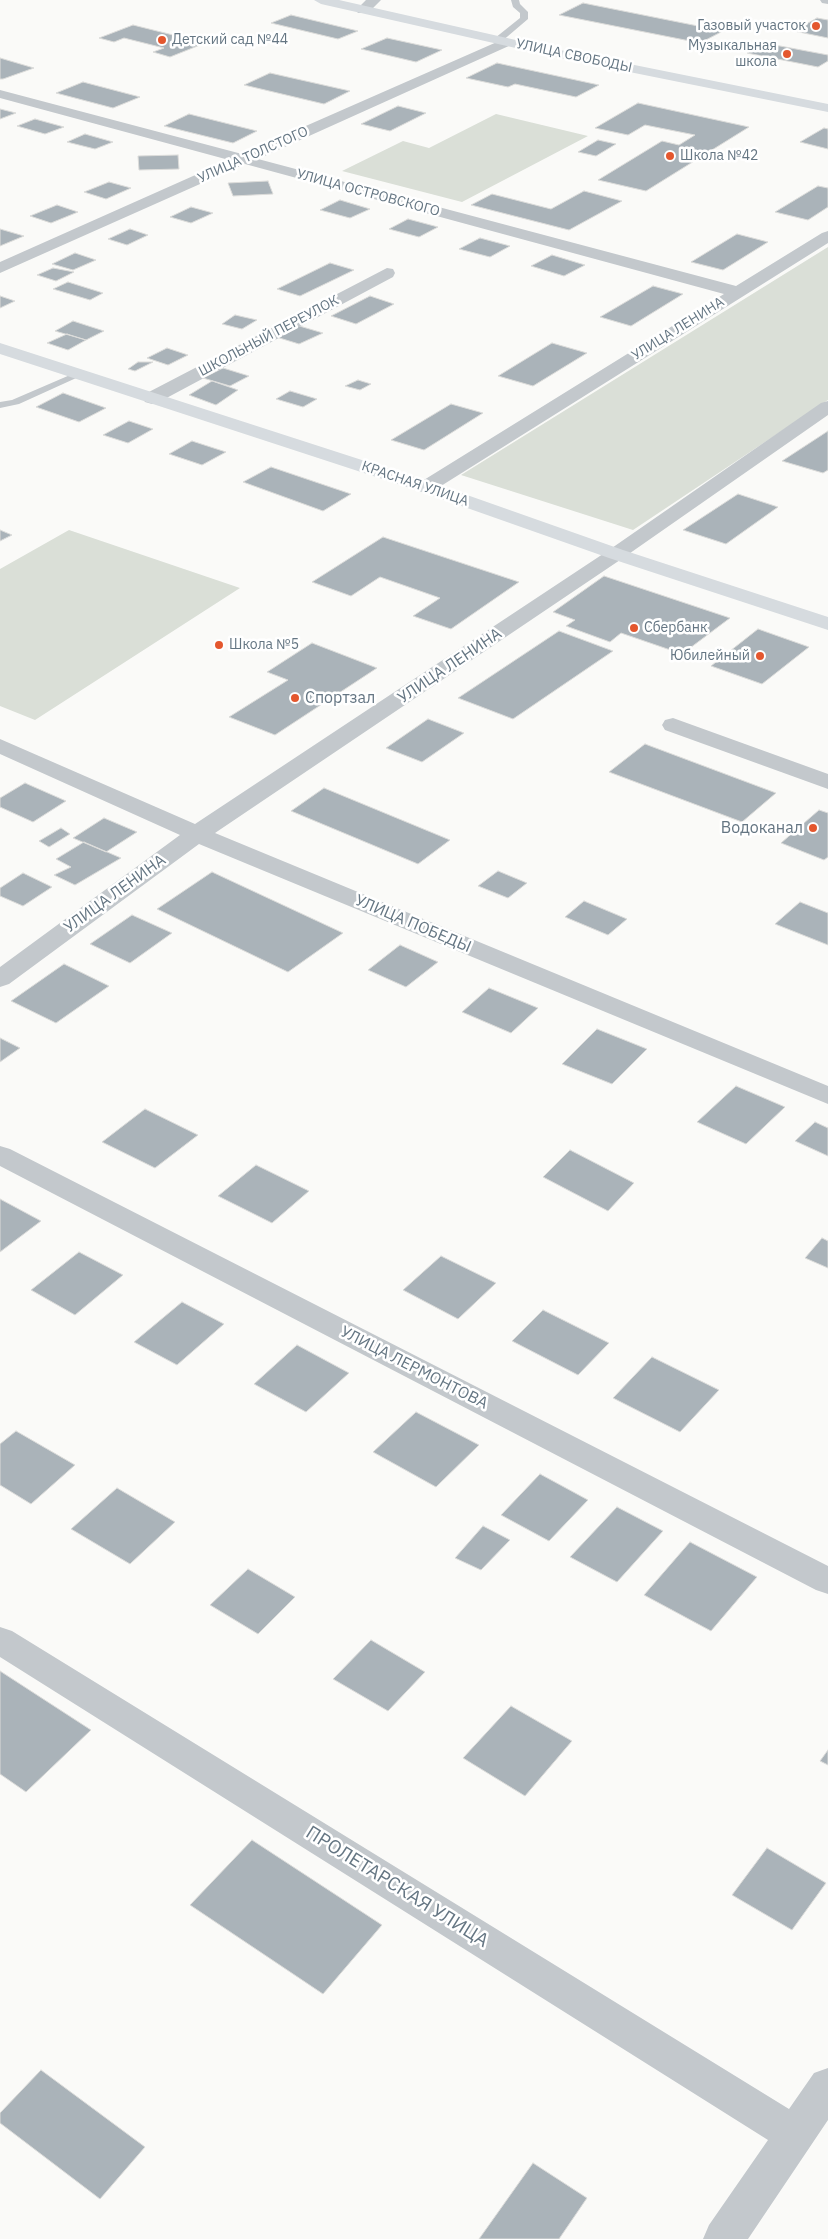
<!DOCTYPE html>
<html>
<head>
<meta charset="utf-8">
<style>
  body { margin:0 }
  canvas { display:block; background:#fafaf8 }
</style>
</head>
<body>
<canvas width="828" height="2239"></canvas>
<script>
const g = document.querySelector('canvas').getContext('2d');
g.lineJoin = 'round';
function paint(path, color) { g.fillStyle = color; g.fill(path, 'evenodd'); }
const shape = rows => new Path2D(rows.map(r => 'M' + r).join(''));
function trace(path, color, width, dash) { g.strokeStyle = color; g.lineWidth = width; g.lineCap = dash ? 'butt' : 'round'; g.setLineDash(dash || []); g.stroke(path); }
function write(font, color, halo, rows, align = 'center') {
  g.font = font + ' "IBM Plex Sans",sans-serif'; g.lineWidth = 5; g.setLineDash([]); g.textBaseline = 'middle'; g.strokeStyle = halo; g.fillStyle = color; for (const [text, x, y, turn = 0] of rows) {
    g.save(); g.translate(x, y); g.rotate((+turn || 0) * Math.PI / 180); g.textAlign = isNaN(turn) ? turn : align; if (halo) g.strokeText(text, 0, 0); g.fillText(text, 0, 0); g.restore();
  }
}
const green = shape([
  [496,114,588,136,462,202,342,171,403,141,429,148],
  [828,247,828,400,633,530,461,475],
  [69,530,240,588,35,720,0,706,0,569]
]);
const building = shape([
  [583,3,723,31,700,43,559,15,583,3],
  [291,15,358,31,338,39,271,23,291,15],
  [817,18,828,20,828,38,794,31,817,18],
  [133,25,205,43,170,57,153,52,164,48,124,38,114,42,99,38,133,25],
  [387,38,442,50,416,62,361,49,387,38],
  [764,43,828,55,828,61,818,67,747,53,764,43],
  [0,58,34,68,3,79,0,79,0,58],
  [497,63,599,85,576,97,515,84,508,87,466,78,497,63],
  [270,73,350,91,324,104,244,85,270,73],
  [83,82,140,97,113,108,56,93,83,82],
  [638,103,749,127,646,191,598,180,662,141,679,145,695,135,645,125,628,135,595,128,638,103],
  [398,106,426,113,390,131,361,124,398,106],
  [0,109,16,113,0,119,0,109],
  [189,114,257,131,233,143,164,126,189,114],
  [35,119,64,127,45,134,17,126,35,119],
  [824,128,828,129,828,149,800,142,824,128],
  [85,134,113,142,95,149,67,142,85,134],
  [598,140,616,144,596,156,578,152,598,140],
  [178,155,179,169,139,170,138,156,178,155],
  [268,181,273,194,233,196,228,183,268,181],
  [109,182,131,188,106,199,84,192,109,182],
  [818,186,828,188,828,207,808,220,775,212,818,186],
  [584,191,622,201,569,230,471,205,492,194,551,209,584,191],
  [340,200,370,209,350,218,320,210,340,200],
  [57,205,78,212,51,223,30,216,57,205],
  [191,207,213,213,191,223,170,217,191,207],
  [408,219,438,227,419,237,389,229,408,219],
  [0,229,24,236,0,246,0,229],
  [130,229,148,235,127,245,108,239,130,229],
  [737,234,768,242,723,270,691,262,737,234],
  [480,238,510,246,490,257,459,249,480,238],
  [75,253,96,260,73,270,52,264,75,253],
  [552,255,585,265,564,276,531,266,552,255],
  [330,263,354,270,300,296,277,289,330,263],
  [53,268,74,272,56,281,37,275,53,268],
  [68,282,103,293,90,300,53,289,68,282],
  [653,286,683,294,631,326,600,317,653,286],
  [0,296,15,301,0,308,0,296],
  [370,296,394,304,356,324,331,316,370,296],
  [235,315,257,320,242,329,222,324,235,315],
  [73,321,104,331,86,340,55,331,73,321],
  [296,325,323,333,299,344,273,336,296,325],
  [67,334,86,340,68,350,47,343,67,334],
  [552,343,587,353,533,386,498,376,552,343],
  [167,348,188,355,168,365,147,358,167,348],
  [138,362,153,362,135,371,128,369,138,362],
  [223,368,249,376,230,386,203,378,223,368],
  [358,380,371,384,360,390,345,386,358,380],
  [212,381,238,390,216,405,189,395,212,381],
  [290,391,317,399,303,407,276,399,290,391],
  [63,393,106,408,79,422,36,407,63,393],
  [451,404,483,413,424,450,391,440,451,404],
  [129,421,153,429,128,443,103,435,129,421],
  [828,431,828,470,823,473,782,461,828,431],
  [192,441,226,452,202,465,169,454,192,441],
  [271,467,351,494,323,511,243,482,271,467],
  [738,494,778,507,726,544,683,530,738,494],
  [0,530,12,535,0,541,0,530],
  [383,537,519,582,451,629,413,616,440,598,380,577,351,596,312,582,383,537],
  [604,576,730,618,682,654,621,633,610,642,566,626,575,620,553,612,604,576],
  [758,629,809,647,762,684,711,666,758,629],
  [559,631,613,651,513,719,458,698,559,631],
  [312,643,377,668,275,735,229,717,288,680,267,672,312,643],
  [428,719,464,733,422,762,386,748,428,719],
  [645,744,776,793,742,822,609,772,645,744],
  [25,783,66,801,33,822,0,807,0,798,25,783],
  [324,788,450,840,418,864,291,811,324,788],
  [819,810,828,813,828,857,824,860,781,843,819,810],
  [104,818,137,832,106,852,73,838,104,818],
  [61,828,70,834,49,847,39,841,61,828],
  [84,842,121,858,75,885,54,875,71,867,56,859,84,842],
  [498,871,527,883,508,898,478,886,498,871],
  [212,872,343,933,288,972,157,909,212,872],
  [23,873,52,887,23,906,0,896,0,888,23,873],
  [584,901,627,919,608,935,565,917,584,901],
  [800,902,828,913,828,945,775,924,800,902],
  [132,915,172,933,130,963,90,944,132,915],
  [400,945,438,962,406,987,368,970,400,945],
  [64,964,109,986,56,1023,11,1001,64,964],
  [489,988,538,1008,511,1033,462,1012,489,988],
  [597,1029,647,1049,612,1084,562,1064,597,1029],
  [0,1038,20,1048,0,1062,0,1038],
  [736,1086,785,1107,746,1144,697,1122,736,1086],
  [145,1109,198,1135,155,1168,102,1142,145,1109],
  [815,1122,828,1128,828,1156,795,1141,815,1122],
  [570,1150,634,1183,608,1211,543,1177,570,1150],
  [256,1165,309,1191,272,1223,218,1196,256,1165],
  [0,1199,41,1221,0,1252,0,1199],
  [822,1238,828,1241,828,1268,805,1258,822,1238],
  [79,1252,123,1275,75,1315,31,1290,79,1252],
  [441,1256,496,1283,458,1319,403,1290,441,1256],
  [182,1302,224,1324,177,1365,134,1342,182,1302],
  [543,1310,609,1343,578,1375,512,1341,543,1310],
  [297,1345,349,1373,306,1412,254,1384,297,1345],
  [652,1357,719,1390,680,1432,613,1398,652,1357],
  [416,1412,479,1445,436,1487,373,1452,416,1412],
  [16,1431,75,1465,31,1504,0,1485,0,1444,16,1431],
  [540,1474,588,1500,549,1541,501,1515,540,1474],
  [117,1488,175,1522,130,1564,71,1529,117,1488],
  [617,1507,663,1531,617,1582,570,1557,617,1507],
  [483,1526,510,1540,481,1570,455,1558,483,1526],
  [690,1542,757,1577,711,1631,644,1595,690,1542],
  [248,1569,295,1597,258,1634,210,1605,248,1569],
  [371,1640,425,1672,388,1711,333,1679,371,1640],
  [0,1671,91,1730,26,1792,0,1774,0,1671],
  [511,1706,572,1741,525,1796,463,1758,511,1706],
  [828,1750,828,1765,820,1761,828,1750],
  [252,1840,382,1925,323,1994,190,1905,252,1840],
  [767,1848,826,1883,792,1930,732,1895,767,1848],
  [41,2070,145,2147,100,2199,0,2123,0,2113,41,2070],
  [533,2163,587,2198,559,2239,479,2239,533,2163]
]);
const lane = shape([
  [511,0,519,0,520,4,528,12,528,19,501,42,495,42,495,38,520,18,520,13,513,7,511,0],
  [77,372,85,374,19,404,0,408,0,402,12,400,77,372]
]);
const street = shape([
  [366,0,381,0,368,13,358,13,356,10,366,0],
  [820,0,828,0,828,4,822,3,820,0],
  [506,38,513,42,511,45,258,159,736,286,822,233,828,231,828,243,433,491,426,493,419,491,416,487,419,483,724,294,245,164,0,273,0,262,229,160,0,98,0,90,242,154,506,38],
  [387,268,393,269,395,273,393,277,159,402,152,404,145,402,143,398,145,394,387,268],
  [828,401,828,415,623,558,215,833,828,1086,828,1104,199,844,9,984,0,987,0,967,180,835,0,754,0,739,195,824,609,550,821,403,828,401],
  [673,718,828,774,828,789,665,730,662,725,665,720,673,718],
  [0,1146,10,1149,828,1566,828,1594,816,1590,0,1166,0,1146],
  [0,1627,12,1631,789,2109,814,2073,828,2068,828,2120,748,2239,703,2239,709,2225,768,2140,0,1657,0,1627]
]);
const secondary = shape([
  [314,0,339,0,560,50,828,104,828,112,560,58,321,4,314,0],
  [0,343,433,483,623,550,828,617,828,630,609,558,419,491,0,354,0,343]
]);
const markers = [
  [816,26,5,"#e4572e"],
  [162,40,5,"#e4572e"],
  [787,54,5,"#e4572e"],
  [670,156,5,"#e4572e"],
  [634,628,5,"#e4572e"],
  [219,645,5,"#e4572e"],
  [760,656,5,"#e4572e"],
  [295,698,5,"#e4572e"],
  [813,828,5,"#e4572e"]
];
const farPoinames = [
  ["Газовый участок",806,26,"right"],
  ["Детский сад №44",172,40],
  ["Музыкальная",777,46,"right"],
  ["школа",777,62,"right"],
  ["Школа №42",680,156],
  ["Сбербанк",644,628],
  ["Школа №5",229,645],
  ["Юбилейный",750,656,"right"]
];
const farStreetnames = [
  ["УЛИЦА СВОБОДЫ",574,56,12],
  ["УЛИЦА ТОЛСТОГО",253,155,-24],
  ["УЛИЦА ОСТРОВСКОГО",368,193,15],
  ["УЛИЦА ЛЕНИНА",678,329,-32],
  ["ШКОЛЬНЫЙ ПЕРЕУЛОК",269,336,-28],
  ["КРАСНАЯ УЛИЦА",415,484,19]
];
const streetNames = [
  ["УЛИЦА ЛЕНИНА",450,666,-34],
  ["УЛИЦА ЛЕНИНА",115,894,-36],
  ["УЛИЦА ПОБЕДЫ",413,924,23],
  ["УЛИЦА ЛЕРМОНТОВА",414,1368,27]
];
const poiNames = [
  ["Спортзал",305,698],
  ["Водоканал",803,828,"right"]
];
const nearStreetnames = [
  ["ПРОЛЕТАРСКАЯ УЛИЦА",397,1887,32]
];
paint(green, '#dadfd7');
paint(building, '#aab3b9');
trace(building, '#dcdcda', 1);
paint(lane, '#c3c8cc');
paint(street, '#c3c8cc');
paint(secondary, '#d6dbdf');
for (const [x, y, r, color] of markers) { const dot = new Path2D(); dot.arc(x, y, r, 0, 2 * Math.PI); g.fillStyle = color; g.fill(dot); trace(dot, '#fff', 2); }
write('14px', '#657683', '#fff', farPoinames, 'left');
write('14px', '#657683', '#fff', farStreetnames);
write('16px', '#657683', '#fff', streetNames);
write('16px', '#657683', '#fff', poiNames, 'left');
write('19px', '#657683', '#fff', nearStreetnames);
</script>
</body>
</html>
